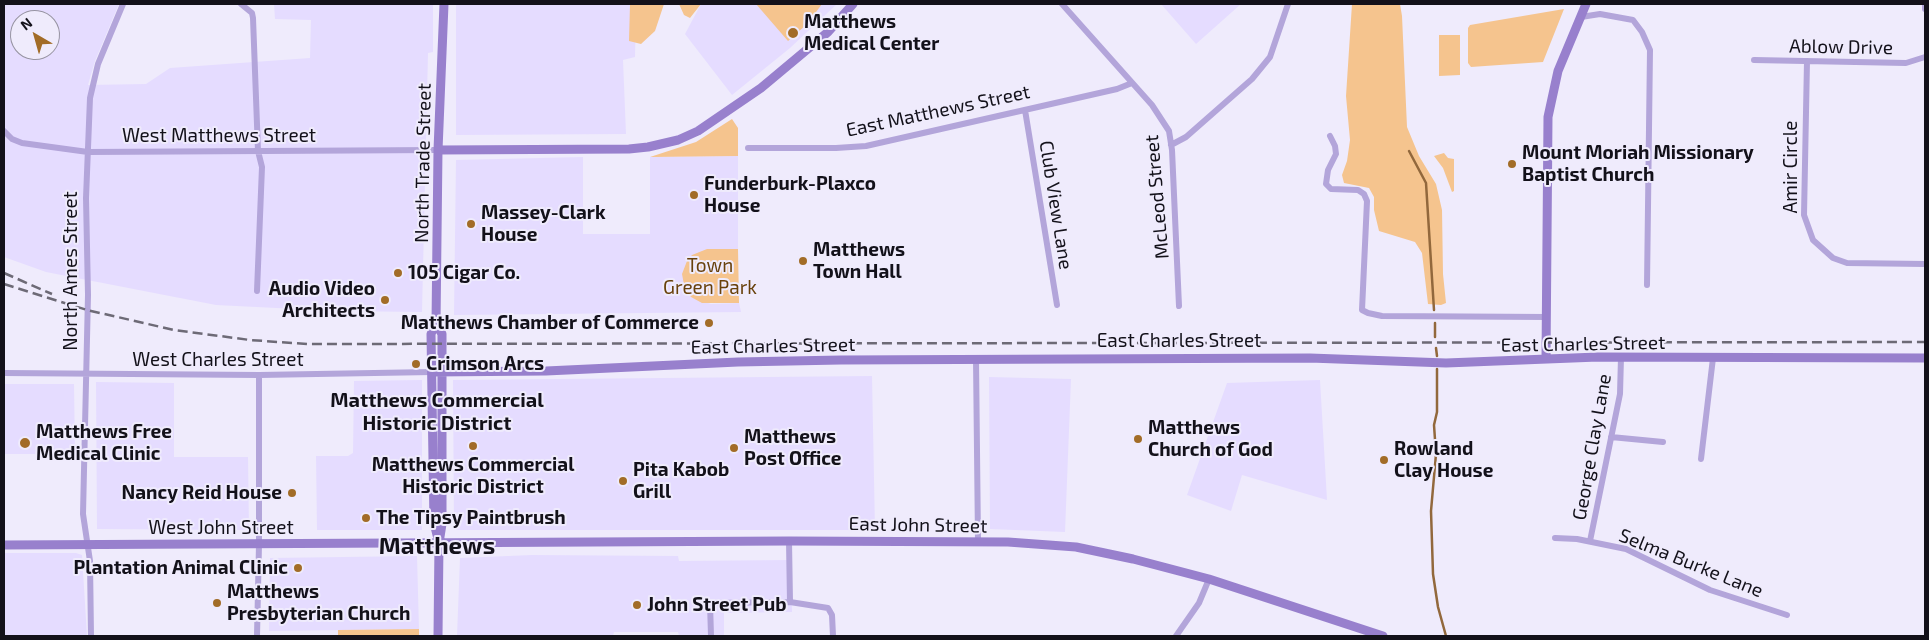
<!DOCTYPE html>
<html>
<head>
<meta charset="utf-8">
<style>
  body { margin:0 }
  #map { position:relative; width:1929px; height:640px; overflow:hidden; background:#efebfc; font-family:"Exo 2",sans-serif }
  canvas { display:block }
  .frame { position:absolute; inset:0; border:5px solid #13111a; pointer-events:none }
  .north { position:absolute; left:10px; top:10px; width:50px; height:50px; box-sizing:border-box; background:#efebfc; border:1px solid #9794a2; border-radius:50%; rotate:322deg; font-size:14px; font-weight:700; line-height:20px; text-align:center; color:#13111a }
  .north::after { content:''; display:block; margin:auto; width:18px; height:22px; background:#a26c27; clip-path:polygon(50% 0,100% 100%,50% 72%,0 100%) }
</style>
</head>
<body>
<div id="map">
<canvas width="1929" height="640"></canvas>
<div class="frame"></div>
<div class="north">N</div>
</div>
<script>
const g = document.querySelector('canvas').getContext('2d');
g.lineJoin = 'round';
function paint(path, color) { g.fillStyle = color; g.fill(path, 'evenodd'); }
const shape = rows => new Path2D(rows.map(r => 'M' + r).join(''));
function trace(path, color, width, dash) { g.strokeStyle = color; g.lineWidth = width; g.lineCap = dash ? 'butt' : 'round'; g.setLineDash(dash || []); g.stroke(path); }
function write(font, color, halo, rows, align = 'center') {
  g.font = font + ' "Exo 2",sans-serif'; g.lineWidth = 4; g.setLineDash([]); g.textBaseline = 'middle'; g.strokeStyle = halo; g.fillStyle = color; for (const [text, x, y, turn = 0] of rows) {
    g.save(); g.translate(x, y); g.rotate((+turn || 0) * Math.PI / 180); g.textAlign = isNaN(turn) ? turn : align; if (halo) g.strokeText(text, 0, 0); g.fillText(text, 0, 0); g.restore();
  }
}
const built = shape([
  [4,4,119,4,95,61,88,85,146,84,170,68,310,58,311,20,275,19,274,4,433,4,433,52,428,53,422,312,337,311,216,305,46,272,4,257],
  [20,20,50,20,50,50,20,50],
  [456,4,636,4,635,57,623,60,626,134,456,135],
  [701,4,837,4,790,48,732,95,685,34],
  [1161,4,1241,4,1196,44],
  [738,156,738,249,707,249,685,289,691,297,711,304,739,303,741,312,454,315,456,160,583,157,583,234,650,234,650,157],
  [872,376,875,530,454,530,453,380],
  [989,377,1071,379,1065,532,990,529],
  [422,380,422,530,317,530,316,456,348,456,353,453,354,381],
  [1320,380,1327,500,1242,475,1231,511,1187,495,1227,383],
  [96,382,174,383,174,457,248,457,249,530,97,529],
  [4,384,74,384,75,454,4,454],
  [4,553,76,553,82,555,87,636,4,636],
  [532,555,678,556,679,561,791,560,792,612,724,613,724,636,679,636,678,632,614,632,613,636,457,636,460,558],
  [417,556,419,629,269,631,270,558]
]);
const green = shape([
  [630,4,664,4,655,31,641,44,629,41],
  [679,4,701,4,690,18,684,15],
  [756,4,822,4,807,24,788,41],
  [1352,4,1400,4,1402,16,1407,127,1419,156,1436,184,1442,210,1443,274,1446,303,1441,305,1428,304,1422,253,1415,242,1379,231,1374,210,1374,197,1369,188,1344,183,1342,175,1347,161,1350,140,1346,96],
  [1564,9,1543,62,1485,66,1471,67,1468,63,1468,28,1470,25],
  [1439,35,1460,35,1460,75,1439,76],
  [732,119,738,128,738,156,650,157,696,142],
  [1444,153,1448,158,1454,159,1454,191,1452,192,1443,168,1434,156],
  [707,249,738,249,739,303,702,303,691,297,685,290,682,274,687,261,692,255],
  [419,629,419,636,338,636,338,630]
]);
const stream = shape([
  [1409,151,1426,183,1434,310],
  [1435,323,1435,337],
  [1436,348,1437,356],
  [1437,369,1437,412,1434,425,1436,454,1431,511,1433,574,1438,607,1446,636]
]);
const street = shape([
  [241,4,252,13,253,18,258,151,262,167,257,291],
  [1062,4,1152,105,1169,131,1172,150,1179,306],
  [1925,4,1925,9],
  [1581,17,1600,14,1633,20,1642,32,1650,50,1647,285],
  [1754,60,1906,63,1925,57],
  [1807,61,1804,215,1813,240,1833,258,1847,263,1925,264],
  [1025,110,1057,305],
  [4,131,12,139,22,143,88,152,438,150],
  [1330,136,1335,146,1336,154,1328,170,1326,184,1331,189,1358,190,1364,194,1367,201,1362,310,1368,313,1382,316,1547,317],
  [1171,145,1186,137,1252,79,1270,57,1288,4],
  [748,148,836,148,866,146,1117,89,1132,83],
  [976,359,978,542],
  [4,373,259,375,432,372],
  [1611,437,1663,442],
  [1701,459,1713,358],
  [1555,538,1577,539,1626,549,1710,590,1787,615],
  [789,541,790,602],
  [1590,541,1620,394,1621,357],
  [91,636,90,561,83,514,88,295,86,198,90,98,98,64,123,4],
  [257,636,259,544,259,375],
  [711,636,710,603,790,602,828,608,832,615,833,636],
  [1176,636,1199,603,1209,579]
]);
const secondary = shape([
  [438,150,629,149,648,147,678,140,698,131,761,88,828,32,853,4],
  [436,323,442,334,442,524,439,543,438,636],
  [1546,358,1548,117,1558,71,1586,4],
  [432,372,546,371,738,362,841,360,1310,358,1446,363,1598,357,1925,358],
  [439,543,434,523,431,334,436,323,438,150,444,4],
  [4,545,789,541,1008,542,1076,547,1133,559,1209,579,1383,636]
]);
const rail = shape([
  [4,273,52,294],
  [4,284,87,310,174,330,250,340,307,344,1925,342]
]);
const markers = [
  [793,33,6,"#a26c27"],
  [1512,164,5,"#a26c27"],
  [694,195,5,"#a26c27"],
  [471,224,5,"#a26c27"],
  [803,261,5,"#a26c27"],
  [398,273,5,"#a26c27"],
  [385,300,5,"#a26c27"],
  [709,323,5,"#a26c27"],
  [416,364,5,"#a26c27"],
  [1138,439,5,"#a26c27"],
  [25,443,6,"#a26c27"],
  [473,446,5,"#a26c27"],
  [734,448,5,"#a26c27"],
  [1384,460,5,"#a26c27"],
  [623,481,5,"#a26c27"],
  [292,493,5,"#a26c27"],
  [366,518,5,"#a26c27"],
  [298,568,5,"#a26c27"],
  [217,603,5,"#a26c27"],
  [637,605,5,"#a26c27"]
];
const poiNames = [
  ["Matthews",804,22],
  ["Medical Center",804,44],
  ["Mount Moriah Missionary",1522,153],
  ["Baptist Church",1522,175],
  ["Funderburk-Plaxco",704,184],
  ["House",704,206],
  ["Massey-Clark",481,213],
  ["House",481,235],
  ["Matthews",813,250],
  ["Town Hall",813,272],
  ["105 Cigar Co.",408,273],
  ["Audio Video",375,289,"right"],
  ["Architects",375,311,"right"],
  ["Matthews Chamber of Commerce",699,323,"right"],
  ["Crimson Arcs",426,364],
  ["Matthews",1148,428],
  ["Church of God",1148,450],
  ["Matthews Free",36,432],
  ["Medical Clinic",36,454],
  ["Matthews",744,437],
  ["Post Office",744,459],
  ["Rowland",1394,449],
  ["Clay House",1394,471],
  ["Matthews Commercial",473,465,"center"],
  ["Historic District",473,487,"center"],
  ["Pita Kabob",633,470],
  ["Grill",633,492],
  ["Nancy Reid House",282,493,"right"],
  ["The Tipsy Paintbrush",376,518],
  ["Plantation Animal Clinic",288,568,"right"],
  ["Matthews",227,592],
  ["Presbyterian Church",227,614],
  ["John Street Pub",647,605]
];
const streetNames = [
  ["Ablow Drive",1841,47,1],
  ["East Matthews Street",938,111,-12],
  ["West Matthews Street",219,136],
  ["North Trade Street",423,163,-89],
  ["Amir Circle",1791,167,-90],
  ["McLeod Street",1157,197,-95],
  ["Club View Lane",1056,205,81],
  ["North Ames Street",71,271,-90],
  ["East Charles Street",1179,341],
  ["East Charles Street",1583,344,-1],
  ["East Charles Street",773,346,-1],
  ["West Charles Street",218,360],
  ["George Clay Lane",1592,447,-80],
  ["East John Street",918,525,1],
  ["West John Street",221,528],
  ["Selma Burke Lane",1691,563,22]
];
const parkNames = [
  ["Town",710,266],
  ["Green Park",710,288]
];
const neighbourhoodNames = [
  ["Matthews Commercial",437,400],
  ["Historic District",437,423]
];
const districtNames = [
  ["Matthews",437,546]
];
paint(built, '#e5dcff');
paint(green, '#f5c48e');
trace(stream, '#92683c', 2.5);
trace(street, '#b3a5da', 6);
trace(secondary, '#9880cd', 9);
trace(rail, '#6d6a76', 2.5, [10, 5]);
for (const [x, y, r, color] of markers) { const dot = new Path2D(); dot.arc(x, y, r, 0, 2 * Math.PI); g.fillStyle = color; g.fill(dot); trace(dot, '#efebfc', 2); }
write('bold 19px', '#13111a', '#efebfc', poiNames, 'left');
write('19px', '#13111a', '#efebfc', streetNames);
write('19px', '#68410b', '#efebfc', parkNames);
write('bold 20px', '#13111a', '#efebfc', neighbourhoodNames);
write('bold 24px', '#13111a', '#efebfc', districtNames);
</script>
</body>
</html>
